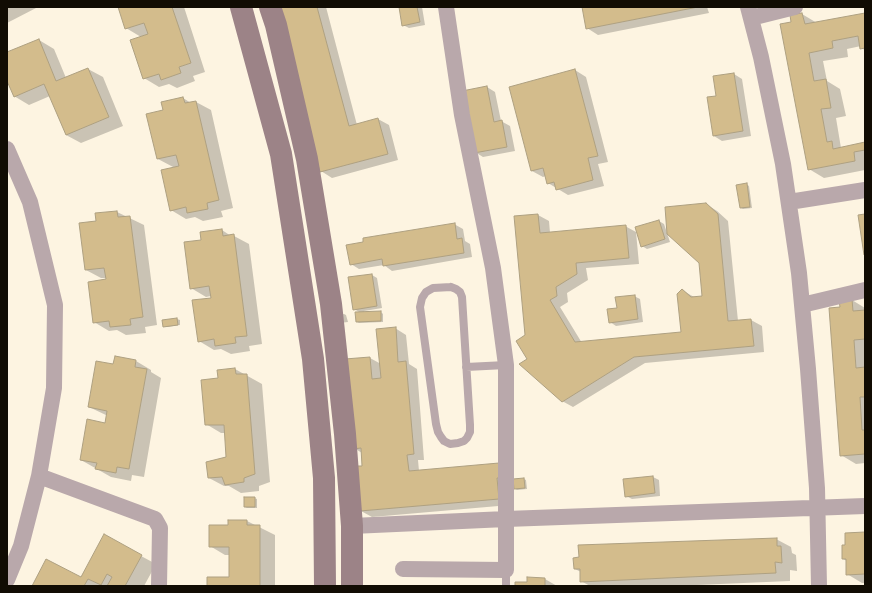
<!DOCTYPE html>
<html>
<head>
<meta charset="utf-8">
<style>
  body { margin:0 }
  #map { position:relative; width:872px; height:593px; overflow:hidden; background:#fdf4e1; font-family:Ubuntu,sans-serif }
  canvas { display:block }
  .frame { position:absolute; inset:0; border:8px solid #110c03; pointer-events:none }
</style>
</head>
<body>
<div id="map">
<canvas width="872" height="593"></canvas>
<div class="frame"></div>
</div>
<script>
const g = document.querySelector('canvas').getContext('2d');
g.lineJoin = 'round';
function paint(path, color) { g.fillStyle = color; g.fill(path, 'evenodd'); }
const shape = rows => new Path2D(rows.map(r => 'M' + r).join(''));
function trace(path, color, width, dash) { g.strokeStyle = color; g.lineWidth = width; g.lineCap = dash ? 'butt' : 'round'; g.setLineDash(dash || []); g.stroke(path); }
const shadow = shape([
  [7,7,38,7,7,23],
  [119,7,184,7,205,72,193,76,195,81,177,88,169,84,159,87,144,78,141,37,126,28],
  [277,7,326,7,357,125,378,119,389,125,398,160,332,178,321,171],
  [400,7,422,7,425,25,409,28,403,25],
  [583,7,707,7,709,13,598,35,587,28],
  [802,14,817,23,865,14,865,50,861,48,861,46,847,49,848,57,823,61,827,81,840,89,846,116,836,118,841,148,865,143,865,170,824,178,809,169,792,23],
  [39,40,54,49,66,78,88,69,103,77,123,126,81,143,66,135,50,96,29,105,14,96,7,78,7,53],
  [575,70,586,77,608,162,598,164,604,186,568,195,548,183,546,176,543,177,532,171],
  [734,74,742,79,751,136,722,141,714,136,717,96],
  [487,87,495,92,501,121,510,126,515,151,483,157,475,152],
  [183,98,191,103,196,102,211,110,233,208,221,211,223,217,203,221,195,217,186,219,171,210,175,168,158,159,164,110],
  [746,184,749,186,752,208,743,209,741,208],
  [706,204,717,211,728,221,738,321,751,320,762,326,764,352,645,363,573,407,562,401,528,359,538,215,549,221,550,233,625,226,636,232,639,264,586,268,588,280,567,293,568,302,560,307,582,343,682,333,682,290,694,297,704,297],
  [117,212,144,225,157,325,145,327,146,333,126,335,117,330,109,331,94,322,107,280,107,278,101,278,86,270,97,222,96,214],
  [659,221,664,224,670,242,647,249,642,246],
  [454,224,463,229,465,241,470,244,472,257,392,271,384,265,359,269,351,264],
  [222,230,231,236,234,236,249,244,262,344,249,346,250,351,231,354,221,349,214,350,199,341,212,299,211,296,206,297,191,288,202,241],
  [372,275,377,278,382,308,364,311,364,313,381,312,383,314,383,322,359,323,357,322,361,313,354,309],
  [634,296,640,299,643,322,616,326,610,322,618,309],
  [852,300,865,308,865,463,856,464,841,455,841,308],
  [344,314,346,315,348,322,340,323,336,315],
  [177,319,180,320,180,325,167,327,164,326],
  [395,328,406,335,409,364,417,369,424,460,418,460,419,471,499,464,510,505,372,517,361,511,363,467,362,453,354,448,346,360,370,358,381,364],
  [115,358,136,361,151,370,151,372,161,378,144,477,132,475,131,481,111,477,81,460,106,424,108,416,89,407,114,365],
  [235,369,262,384,270,482,259,486,259,491,241,493,229,486,224,486,209,478,227,458,226,433,221,433,206,424,219,379],
  [653,477,659,480,660,496,632,499,626,496],
  [524,479,526,480,527,489,517,490,515,489],
  [254,498,257,499,257,508,247,508,245,507],
  [229,521,247,521,275,535,275,586,208,586,230,578,230,555,225,555,210,546,229,526],
  [865,533,865,583,862,583,847,574,847,561,843,559,846,546],
  [776,539,791,547,792,553,796,555,797,571,790,570,790,581,674,586,590,586,581,581,581,572,575,569],
  [141,556,156,564,144,586,33,586,81,579],
  [528,578,545,579,557,586,516,586,528,583]
]);
const building = shape([
  [118,7,172,7,191,63,179,67,181,73,161,80,159,74,143,79,130,40,148,34,144,23,125,29,118,7],
  [276,7,317,7,349,126,378,118,388,154,320,172,276,7],
  [399,7,417,7,420,22,402,26,399,7],
  [582,7,698,7,586,29,582,7],
  [802,13,805,24,865,13,865,48,860,49,858,36,832,41,833,48,809,53,814,81,826,79,831,108,821,109,827,142,832,141,833,149,865,142,865,150,854,152,855,161,808,170,780,24,791,22,790,15,802,13],
  [39,39,56,81,88,68,109,117,66,135,44,84,14,97,7,81,7,52,39,39],
  [575,69,598,156,588,158,593,180,556,190,554,182,547,184,543,168,531,171,509,87,575,69],
  [734,73,743,131,713,136,707,97,716,96,713,76,734,73],
  [487,86,494,122,502,120,507,147,474,153,462,91,487,86],
  [183,97,185,103,196,101,219,200,207,203,208,209,187,213,186,207,170,211,161,170,179,166,176,155,157,159,146,114,163,110,161,102,183,97],
  [747,183,750,207,740,208,736,185,747,183],
  [706,203,718,214,728,321,751,319,754,346,634,357,562,402,519,364,527,359,516,341,525,335,514,216,538,214,540,233,626,225,629,258,576,263,577,274,556,287,557,296,550,300,575,342,681,332,677,294,682,289,691,297,702,296,699,263,667,234,665,207,706,203],
  [117,211,118,217,130,216,143,317,130,319,131,325,110,327,109,321,93,323,88,282,106,279,104,268,85,270,79,223,96,221,95,213,117,211],
  [865,214,865,255,864,255,858,215,865,214],
  [659,220,665,239,641,247,635,227,659,220],
  [455,223,457,239,462,238,464,253,383,266,382,259,350,265,346,245,363,242,363,238,455,223],
  [222,229,223,236,234,234,247,336,235,337,236,343,215,346,214,339,198,342,192,300,211,298,209,286,190,289,184,242,201,240,200,232,222,229],
  [372,274,377,306,353,310,348,277,372,274],
  [635,295,638,319,609,323,607,309,617,308,615,297,635,295],
  [852,299,853,311,865,310,865,339,854,340,856,368,865,367,865,397,860,397,862,430,865,430,865,454,840,456,829,308,840,307,839,300,852,299],
  [381,311,381,321,356,322,355,312,381,311],
  [177,318,178,325,163,327,162,320,177,318],
  [396,327,398,362,406,361,414,454,407,455,409,471,499,463,500,478,497,478,499,499,360,511,356,466,362,466,361,448,353,449,345,359,370,357,372,379,381,378,376,329,396,327],
  [115,356,136,360,135,367,147,369,129,469,117,467,116,473,95,469,97,463,80,460,87,419,105,423,107,411,88,407,96,361,113,364,115,356],
  [235,368,236,374,247,374,255,474,244,478,244,482,225,485,222,477,208,478,206,462,226,457,224,425,205,425,201,380,218,378,217,370,235,368],
  [653,476,655,493,625,497,623,479,653,476],
  [524,478,525,488,514,489,513,479,524,478],
  [244,497,255,497,255,507,244,507,244,497],
  [228,520,247,520,247,525,260,525,260,586,207,586,207,577,229,577,229,547,209,547,209,525,228,525,228,520],
  [865,532,865,574,846,575,846,559,842,559,842,545,845,545,845,533,865,532],
  [104,534,142,555,125,586,107,586,112,577,107,574,101,585,88,579,84,586,32,586,46,559,81,577,104,534],
  [777,538,777,546,781,546,782,563,775,562,776,573,580,582,580,569,574,569,573,558,579,557,578,545,777,538],
  [527,577,545,578,545,586,515,586,515,582,527,582,527,577]
]);
const lane = shape([
  [451,287,456,289,460,292,462,297,470,425,470,432,467,438,464,441,458,443,450,444,444,441,441,437,438,432,436,424,420,307,422,298,426,292,433,288,451,287],
  [466,367,506,365],
  [506,570,506,586]
]);
const street = shape([
  [748,7,761,57,783,164,799,273,808,369,817,488,819,586],
  [751,18,795,7],
  [7,149,30,202,55,305,54,388,39,476,21,546,7,580],
  [789,202,865,190],
  [802,305,865,290],
  [39,476,155,519,160,528,159,586],
  [352,526,506,519,865,506],
  [403,569,506,570,506,365,493,268,462,115,446,7]
]);
const secondary = shape([
  [241,7,281,154,313,359,324,478,325,586],
  [270,7,276,25,307,159,331,304,345,434,352,526,352,586]
]);
paint(shadow, '#0003');
paint(building, '#d3bc8c');
trace(building, '#aea081', 1);
trace(lane, '#b9a8ab', 8);
trace(street, '#b9a8ab', 16);
trace(secondary, '#9c8387', 22);
</script>
</body>
</html>
